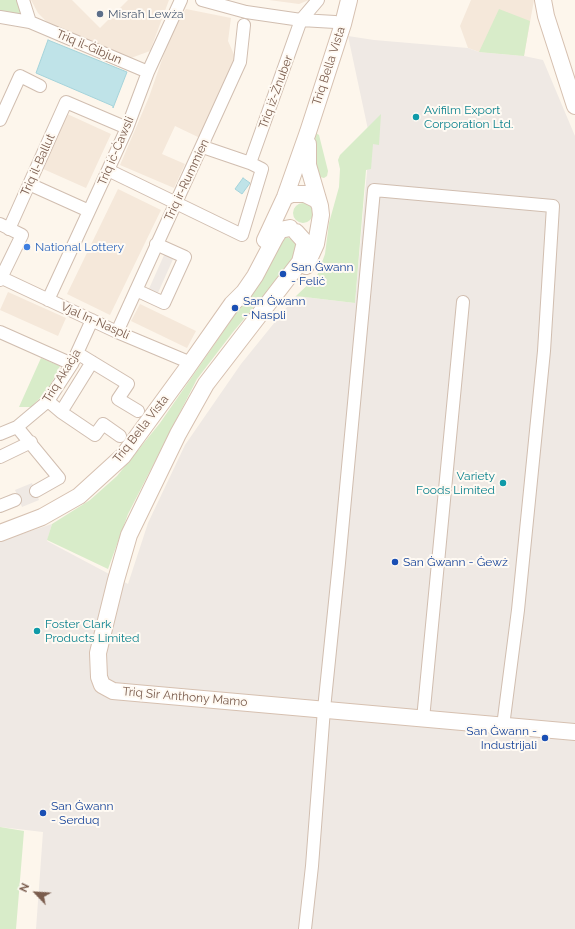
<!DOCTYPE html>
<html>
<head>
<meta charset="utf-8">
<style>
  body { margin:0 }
  #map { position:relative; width:575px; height:929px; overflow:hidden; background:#fdf6ec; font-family:Raleway,sans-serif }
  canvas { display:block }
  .north { position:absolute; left:16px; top:873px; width:40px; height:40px; -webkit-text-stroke:3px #fffaf3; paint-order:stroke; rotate:295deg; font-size:11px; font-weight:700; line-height:16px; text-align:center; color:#7a5c4d }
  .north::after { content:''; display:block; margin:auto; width:14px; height:18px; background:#7a5c4d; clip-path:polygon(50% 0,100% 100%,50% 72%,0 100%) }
</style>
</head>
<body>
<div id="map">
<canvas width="575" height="929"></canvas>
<div class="north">N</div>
</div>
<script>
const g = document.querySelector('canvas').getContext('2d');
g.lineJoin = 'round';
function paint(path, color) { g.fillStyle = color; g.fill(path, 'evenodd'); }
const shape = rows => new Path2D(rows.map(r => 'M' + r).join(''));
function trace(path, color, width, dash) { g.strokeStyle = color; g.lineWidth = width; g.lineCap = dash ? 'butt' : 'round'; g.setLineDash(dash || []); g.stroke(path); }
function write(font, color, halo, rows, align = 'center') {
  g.font = font + ' Raleway,sans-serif'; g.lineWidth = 4; g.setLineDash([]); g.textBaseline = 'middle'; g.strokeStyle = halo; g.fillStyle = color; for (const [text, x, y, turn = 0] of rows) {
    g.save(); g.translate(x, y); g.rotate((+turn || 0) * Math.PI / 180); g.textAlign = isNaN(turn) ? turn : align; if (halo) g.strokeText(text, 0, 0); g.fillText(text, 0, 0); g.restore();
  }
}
const residential = shape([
  [31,0,72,0,100,28,128,0,169,0,150,51,131,58,48,23,38,13],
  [269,0,309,0,299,4],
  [471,0,534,0,524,56,479,52,468,48,460,26],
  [186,9,231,18,228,41,236,59,200,138,175,126,162,154,185,164,174,188,120,165,149,97,173,28],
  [65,113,111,134,86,188,41,168],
  [118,189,161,210,110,315,67,294],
  [8,292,66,318,58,336,0,310],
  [140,304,196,331,187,348,131,321]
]);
const industrial = shape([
  [348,36,374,40,468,48,479,52,524,56,543,60,575,136,575,929,36,929,43,832,0,827,0,541,52,524,47,541,128,584,148,523,185,445,241,364,296,296,355,303,370,139],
  [165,253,174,257,157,295,148,291],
  [32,483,39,500,22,507,15,490]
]);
const green = shape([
  [0,0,18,0,23,17,0,12],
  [499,9,530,21,524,56,479,52],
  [381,114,379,145,373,144,371,169,366,170,355,303,296,296,317,276,325,254,329,223,339,187,340,169,338,160,340,155],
  [316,133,319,135,328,171,327,176,324,178,320,177,315,164,312,141],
  '293 213a10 10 0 1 1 20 0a10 10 0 1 1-20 0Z',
  [287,237,296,242,297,256,233,332,197,379,128,514,108,569,47,540,52,524,90,500,117,476,160,423,230,322,266,266,277,241],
  [41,358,60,366,48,390,31,407,19,407],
  [0,827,24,831,16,929,0,929]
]);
const water = shape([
  [48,40,127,72,113,108,113,106,36,73,48,40],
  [243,178,250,183,242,194,235,189,243,178]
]);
const street = shape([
  [23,0,30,22],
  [202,0,246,12,301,20,335,22,343,24],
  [0,17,30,22,148,72],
  [0,120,20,76,40,86],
  [250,163,301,20,318,0],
  [108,170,242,235,262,169,250,163,203,147],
  [29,184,89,211],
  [0,224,22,235,0,280],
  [9,229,66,102,127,128],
  [0,277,117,332,191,363],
  [136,290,164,303,185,257,156,244],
  [48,300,108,170,127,128,148,72,181,0],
  [0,332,72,364],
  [117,332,240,62,244,25],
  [77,353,128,384,118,399,138,411],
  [48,401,61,412,95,435,103,424,120,436],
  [61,412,92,362],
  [17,427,59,478,36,491],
  [0,434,17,427,48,401,72,364,92,320],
  [0,457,31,442],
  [0,506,15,500],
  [423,719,463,302],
  [305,929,312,866,324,709,339,563,374,190,553,206,544,351,518,610,503,726]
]);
const secondary = shape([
  [543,0,546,16,575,106],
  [285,197,292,194,305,194,317,200,320,206],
  [296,232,305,242,300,262,206,384,178,434,129,535,116,580,98,653,99,677,102,685,113,691,575,732],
  [265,240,285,197,308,132,343,24,349,0],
  [306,266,316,244,321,215,320,206,308,165,308,144],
  [0,533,42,517,79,496,123,456,185,371,232,304,244,292,255,276,275,238,280,230,290,228]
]);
const markers = [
  [100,14,4,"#5c6f8a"],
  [416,117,4,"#0f9aa8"],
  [27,247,4,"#3f7fe0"],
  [283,274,4,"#1a4fb4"],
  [235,308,4,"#1a4fb4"],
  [503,483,4,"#0f9aa8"],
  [395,562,4,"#1a4fb4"],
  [37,631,4,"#0f9aa8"],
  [545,738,4,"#1a4fb4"],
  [43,813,4,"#1a4fb4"]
];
const serviceNames = [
  ["Misraħ Lewża",108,14]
];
const streetNames = [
  ["Triq il-Ġibjun",89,47,23],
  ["Triq Bella Vista",329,66,-72],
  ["Triq iż-Żnuber",276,92,-70],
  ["Triq iċ-Ċawsli",116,151,-67],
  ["Triq il-Ballut",38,165,-66],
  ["Triq ir-Rummien",187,180,-65],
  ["Vjal In-Naspli",95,321,24],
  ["Triq Akaċja",62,376,-58],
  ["Triq Bella Vista",141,429,-52],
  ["Triq Sir Anthony Mamo",185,697,5]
];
const cultureNames = [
  ["Avifilm Export",424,110],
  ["Corporation Ltd.",424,124],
  ["Variety",495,476,"right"],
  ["Foods Limited",495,490,"right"],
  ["Foster Clark",45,624],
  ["Products Limited",45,638]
];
const shopNames = [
  ["National Lottery",35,247]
];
const transitNames = [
  ["San Ġwann",291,267],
  ["- Feliċ",291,281],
  ["San Ġwann",243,301],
  ["- Naspli",243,315],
  ["San Ġwann - Ġewż",403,562],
  ["San Ġwann -",537,731,"right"],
  ["Industrijali",537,745,"right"],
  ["San Ġwann",51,806],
  ["- Serduq",51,820]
];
paint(residential, '#f5e8da');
paint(industrial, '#efe9e4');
paint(green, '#d8ecc9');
paint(water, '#bfe3e8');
trace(water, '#a5d3da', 1);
trace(street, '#d1beb0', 14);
trace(secondary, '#d6c0b0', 18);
trace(street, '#fff', 12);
trace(secondary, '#fff', 16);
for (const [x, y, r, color] of markers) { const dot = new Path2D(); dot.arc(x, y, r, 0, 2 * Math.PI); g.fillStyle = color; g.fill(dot); trace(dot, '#fffaf3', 1.5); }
write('12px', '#4e5e75', '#fffaf3', serviceNames, 'left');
write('12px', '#7a5c4d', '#fffaf3', streetNames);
write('12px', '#0d838f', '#fffaf3', cultureNames, 'left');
write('12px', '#366cbe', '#fffaf3', shopNames, 'left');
write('12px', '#164399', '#fffaf3', transitNames, 'left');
</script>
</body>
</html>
